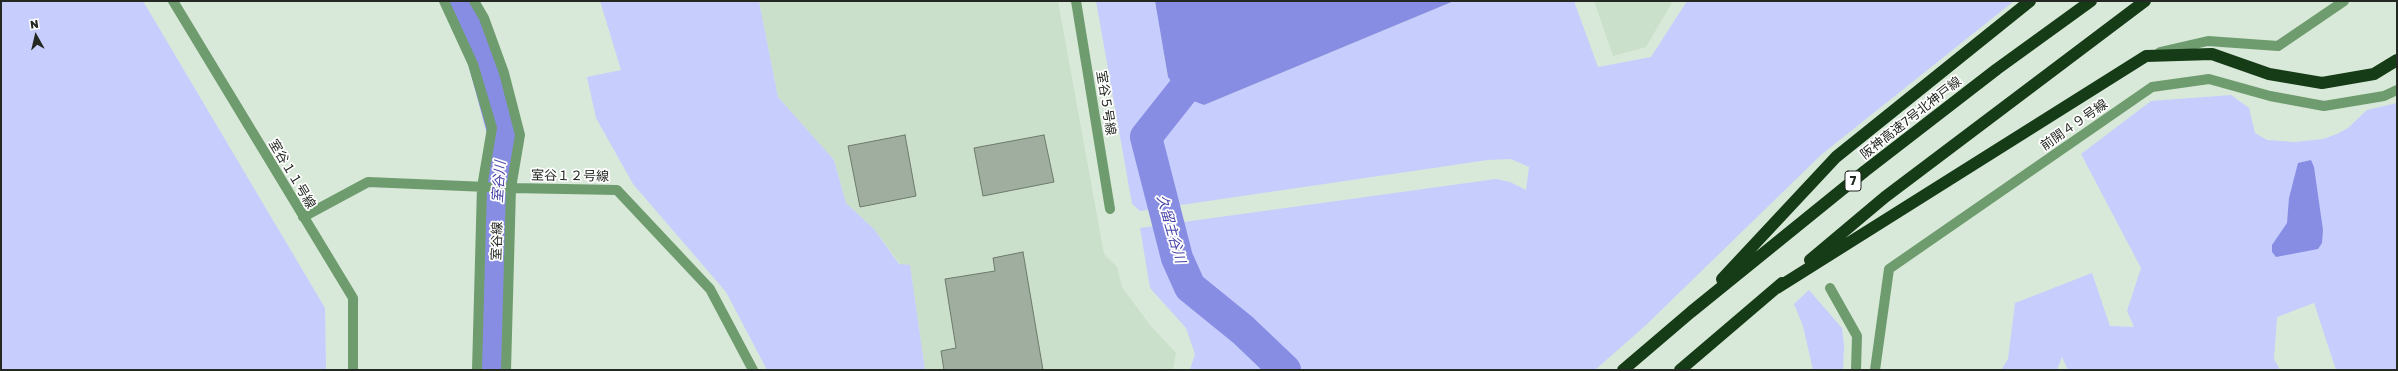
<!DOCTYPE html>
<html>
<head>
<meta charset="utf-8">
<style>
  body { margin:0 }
  #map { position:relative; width:2398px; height:371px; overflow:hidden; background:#d9e9d9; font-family:"Golos Text",sans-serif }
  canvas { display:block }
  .frame { position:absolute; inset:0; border:2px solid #232822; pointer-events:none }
  .north { position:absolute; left:16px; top:16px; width:40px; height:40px; -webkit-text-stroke:3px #fff; paint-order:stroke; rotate:352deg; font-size:11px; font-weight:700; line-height:16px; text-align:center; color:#232822 }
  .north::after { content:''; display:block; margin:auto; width:14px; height:18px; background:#232822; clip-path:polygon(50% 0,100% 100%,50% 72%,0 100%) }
</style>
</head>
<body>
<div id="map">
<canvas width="2398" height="371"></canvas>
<div class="frame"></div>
<div class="north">N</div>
</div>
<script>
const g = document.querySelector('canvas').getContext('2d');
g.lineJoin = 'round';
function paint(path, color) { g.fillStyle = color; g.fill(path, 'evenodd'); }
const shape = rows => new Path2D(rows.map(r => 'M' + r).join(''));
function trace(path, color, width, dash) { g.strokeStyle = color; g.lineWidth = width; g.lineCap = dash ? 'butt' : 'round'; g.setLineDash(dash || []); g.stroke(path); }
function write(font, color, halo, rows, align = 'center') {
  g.font = font + ' "Golos Text","Noto Sans JP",sans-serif'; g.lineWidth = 3.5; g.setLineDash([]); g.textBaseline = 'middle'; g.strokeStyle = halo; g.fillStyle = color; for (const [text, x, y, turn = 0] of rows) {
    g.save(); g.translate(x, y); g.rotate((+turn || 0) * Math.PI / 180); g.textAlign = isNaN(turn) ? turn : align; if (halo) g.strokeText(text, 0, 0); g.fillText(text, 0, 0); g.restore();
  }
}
const built = shape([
  [759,1,1058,1,1104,254,1117,267,1122,287,1150,325,1176,353,1173,370,925,370,910,266,900,264,874,229,846,203,834,160,778,97],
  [1594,1,1673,1,1646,47,1613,56]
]);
const green = shape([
  [1,1,143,1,325,308,326,370,1,370],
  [600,1,759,1,778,97,834,160,846,203,874,229,899,264,910,265,925,370,767,370,726,292,633,184,596,118,587,77,621,70],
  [1096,1,1155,1,1168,77,1204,105,1454,1,1574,1,1598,67,1651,57,1687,1,2014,1,1822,154,1645,326,1595,370,1302,370,1199,280,1191,269,1186,253,1165,255,1183,291,1270,370,1190,370,1195,354,1186,328,1150,288,1140,228,1496,179,1510,182,1526,190,1529,167,1511,159,1488,160,1140,211,1132,204],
  [2231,95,2249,108,2255,133,2267,140,2295,142,2323,139,2337,134,2348,128,2367,110,2397,103,2397,370,2336,370,2314,303,2277,317,2274,359,2280,370,2068,370,2062,357,2057,370,2001,370,2008,359,2015,303,2092,273,2110,326,2134,327,2127,311,2141,268,2081,154,2151,101],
  [1809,290,1842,328,1844,346,1843,370,1813,370,1803,326,1794,304]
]);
const water = shape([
  [1155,1,1454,1,1204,105,1183,97,1168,77],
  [2311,160,2314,167,2323,230,2322,243,2318,249,2276,257,2272,252,2272,245,2287,223,2289,198,2298,163]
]);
const river = shape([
  [459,1,483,58,503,131,493,252,490,370],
  [1203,65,1146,137,1177,258,1190,287,1243,330,1285,370]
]);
const building = shape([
  [905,135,916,196,860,207,848,146,905,135],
  [1044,135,1054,182,983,196,974,148,1044,135],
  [1023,252,1043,370,944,370,941,351,956,348,945,279,995,271,993,258,1023,252]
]);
const minor = shape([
  [173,1,353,298,353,370],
  [444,1,473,64,492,128,482,187,477,370],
  [474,1,484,18,504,73,520,135,511,188,506,370],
  [1076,1,1110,209],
  [2160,52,2208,41,2278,46,2344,1],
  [303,217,368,182,511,188,617,190,710,289,753,370],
  [1830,288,1857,336,1856,370],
  [1875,370,1889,269,2152,87,2209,79,2270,96,2324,106,2384,96,2397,90]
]);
const highway = shape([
  [1810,260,1885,197,2145,1],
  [1722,279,1836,157,2030,1],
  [1777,288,2146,56,2212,54,2269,74,2322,83,2374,74,2397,60],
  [1623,370,1691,312,1865,171,1997,69,2091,1],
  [1680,370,1782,283]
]);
const shields = [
  [1853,181,16]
];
const shieldNames = [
  ["7",1853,181]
];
const streetNames = [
  ["室谷５号線",1106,103,81],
  ["阪神高速7号北神戸線",1911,118,-38],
  ["前開４９号線",2074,125,-35],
  ["室谷１１号線",292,174,59],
  ["室谷１２号線",570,176,1],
  ["室谷線",497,241,-88]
];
const waterNames = [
  ["室谷川",499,182,-86],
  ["久留主谷川",1171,229,74]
];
paint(built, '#cbe0ca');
paint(green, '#c7cdfd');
paint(water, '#888de4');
trace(river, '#888de4', 32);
paint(building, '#a0ae9f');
trace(building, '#6d7a6c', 1);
trace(minor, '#6e9c6e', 10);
trace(highway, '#163c17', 12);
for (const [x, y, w] of shields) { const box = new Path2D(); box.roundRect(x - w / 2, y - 10, w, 20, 3); g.fillStyle = '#fff'; g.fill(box); trace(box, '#232822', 1); }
write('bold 12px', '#232822', null, shieldNames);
write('13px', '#232822', '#fff', streetNames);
write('italic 14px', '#4743a8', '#fff', waterNames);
</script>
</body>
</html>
